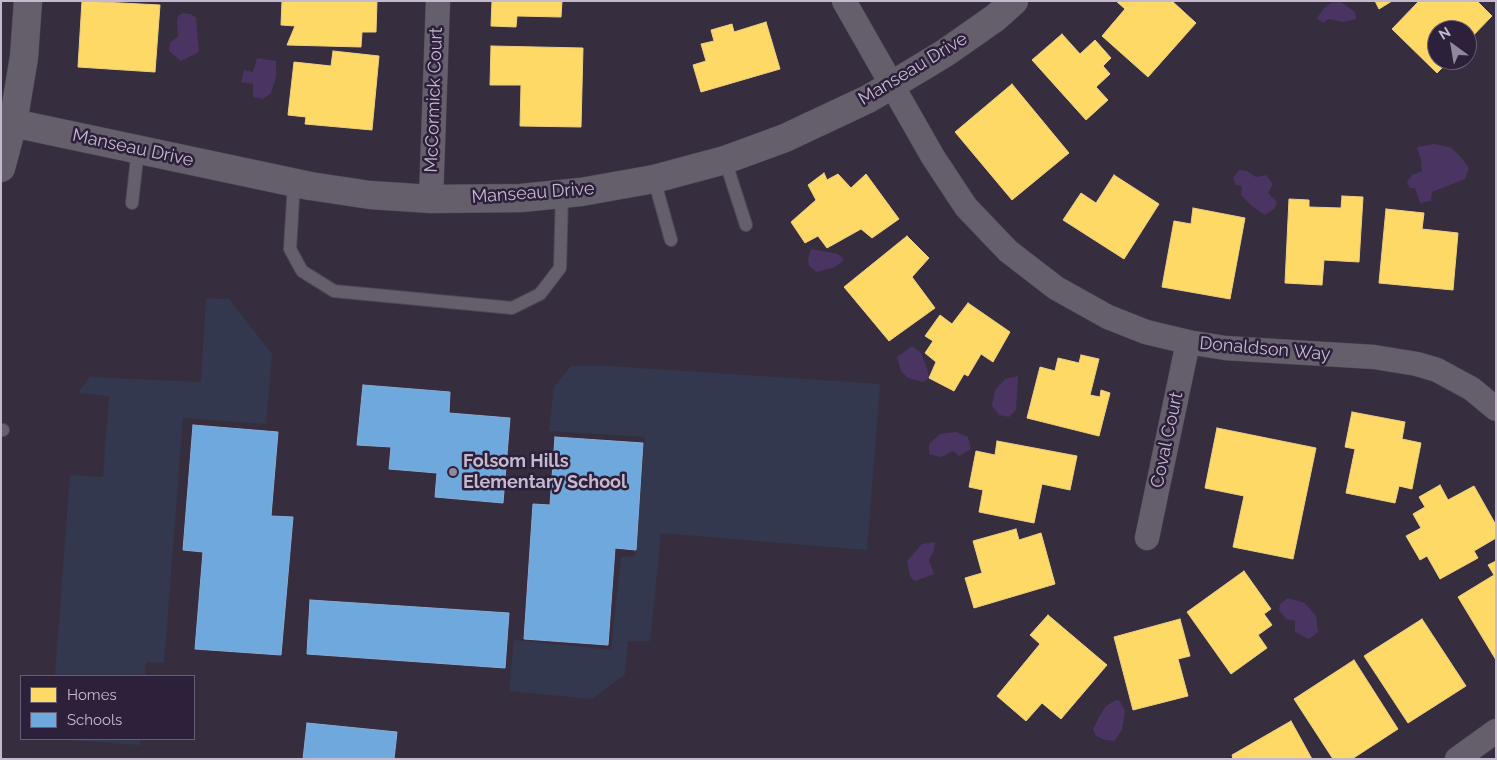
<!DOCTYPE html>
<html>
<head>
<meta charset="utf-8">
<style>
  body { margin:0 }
  #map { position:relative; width:1497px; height:760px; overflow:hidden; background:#362e3e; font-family:Raleway,sans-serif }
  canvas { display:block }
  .frame { position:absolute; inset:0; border:2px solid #c4b9ce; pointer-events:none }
  .legend { position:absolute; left:20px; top:675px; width:175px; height:65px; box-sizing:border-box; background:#2c203a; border:1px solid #695d75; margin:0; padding:6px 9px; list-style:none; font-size:15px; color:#c4b9ce }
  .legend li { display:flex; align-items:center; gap:10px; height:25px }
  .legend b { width:25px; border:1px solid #695d75 }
  .north { position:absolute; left:1427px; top:20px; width:50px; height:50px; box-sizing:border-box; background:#2c203a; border:1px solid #695d75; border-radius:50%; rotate:328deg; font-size:14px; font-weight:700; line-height:20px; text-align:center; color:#c4b9ce }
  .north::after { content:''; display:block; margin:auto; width:18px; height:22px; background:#92889c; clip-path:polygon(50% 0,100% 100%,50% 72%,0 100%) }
</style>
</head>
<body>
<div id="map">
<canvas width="1497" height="760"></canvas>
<div class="frame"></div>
<ul class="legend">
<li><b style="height:14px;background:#ffd966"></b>Homes</li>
<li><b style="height:14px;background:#6fa8dc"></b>Schools</li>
</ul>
<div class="north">N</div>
</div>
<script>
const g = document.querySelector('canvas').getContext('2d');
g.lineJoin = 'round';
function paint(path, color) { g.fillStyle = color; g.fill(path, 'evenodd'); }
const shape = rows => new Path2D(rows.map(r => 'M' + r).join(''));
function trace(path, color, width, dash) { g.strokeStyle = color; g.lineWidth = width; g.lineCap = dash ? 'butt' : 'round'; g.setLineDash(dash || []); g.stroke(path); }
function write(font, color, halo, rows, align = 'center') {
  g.font = font + ' Raleway,sans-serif'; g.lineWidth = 5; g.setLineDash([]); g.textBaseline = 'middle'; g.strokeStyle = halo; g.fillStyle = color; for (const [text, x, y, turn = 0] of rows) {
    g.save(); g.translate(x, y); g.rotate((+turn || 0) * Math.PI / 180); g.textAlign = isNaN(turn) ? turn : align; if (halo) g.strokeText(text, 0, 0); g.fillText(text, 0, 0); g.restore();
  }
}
const green = shape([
  [206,298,229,299,272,354,266,424,183,418,164,663,146,662,145,676,55,676,70,475,103,477,109,396,78,393,90,377,201,382],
  [571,366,609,366,880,384,867,550,661,533,650,641,628,641,625,674,592,699,509,691,514,640,611,650,621,557,635,556,645,437,549,431,554,387],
  [50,739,140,739,140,745]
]);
const water = shape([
  [1341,2,1355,12,1356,19,1343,22,1329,19,1323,23,1317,18,1324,8,1331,3],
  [183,13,191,14,196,18,199,52,181,61,169,51,170,43,178,36,177,22,178,16],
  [257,58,276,61,276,77,271,93,263,99,253,97,253,84,241,82,244,70,253,72],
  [1434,144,1450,147,1460,156,1469,168,1465,179,1432,192,1431,201,1420,203,1415,188,1410,188,1407,182,1412,175,1422,171,1421,160,1417,147],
  [1239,170,1247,171,1256,177,1266,175,1273,184,1268,193,1277,202,1274,209,1265,215,1253,207,1241,195,1242,186,1236,185,1233,178],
  [811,249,838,254,844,260,835,267,817,272,809,266,808,259],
  [912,346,921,353,927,368,929,378,923,382,908,378,901,371,897,357],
  [1018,376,1016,410,1009,417,999,415,992,406,995,390,1005,379],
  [956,432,968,437,971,449,959,456,953,451,941,457,929,454,929,444,940,434],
  [935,542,934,550,929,560,934,574,915,581,910,576,907,561,922,544],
  [1288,598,1305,603,1316,616,1318,632,1309,639,1295,632,1295,621,1286,619,1279,610,1280,604],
  [1116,700,1120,701,1125,711,1122,730,1114,741,1105,740,1096,736,1093,729,1100,715,1106,706]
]);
const homes = shape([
  [82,1,160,5,155,72,78,67,82,1],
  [282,1,377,1,376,32,362,32,361,47,287,45,295,26,281,25,282,1],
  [492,1,562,1,561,17,517,16,516,27,491,26,492,1],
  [1116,1,1172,1,1196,23,1148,77,1102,36,1125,9,1116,1],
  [1375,1,1392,1,1379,9,1375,1],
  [1419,1,1477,1,1492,16,1467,42,1467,30,1437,30,1437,60,1450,60,1437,73,1392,29,1419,1],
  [766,22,780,69,701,92,693,65,706,61,701,44,714,41,711,30,732,24,734,32,766,22],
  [1062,34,1080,54,1095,40,1111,58,1103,66,1110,74,1096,87,1108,100,1086,120,1032,60,1062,34],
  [491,46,583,48,581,127,520,126,521,85,490,85,491,46],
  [333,51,379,56,372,130,305,124,306,117,288,115,294,62,331,66,333,51],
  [1012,84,1069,153,1012,200,955,132,1012,84],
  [824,173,827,180,838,174,851,188,866,174,899,219,872,238,861,229,827,248,818,236,805,243,791,222,816,200,808,185,824,173],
  [1114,175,1159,204,1124,259,1063,220,1081,193,1096,203,1114,175],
  [1342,196,1363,197,1359,262,1324,260,1322,285,1285,283,1289,199,1309,200,1309,207,1341,208,1342,196],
  [1193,208,1245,218,1230,299,1162,287,1174,221,1191,224,1193,208],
  [1386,209,1424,213,1422,229,1458,233,1453,290,1379,283,1386,209],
  [907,236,929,258,912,277,935,308,889,341,844,287,907,236],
  [968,303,1010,332,993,362,981,354,968,376,964,374,954,391,929,378,936,362,925,353,933,341,925,336,940,315,952,324,968,303],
  [1081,355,1099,359,1090,395,1100,397,1101,390,1110,393,1099,436,1027,418,1040,367,1055,371,1058,358,1079,363,1081,355],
  [1352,412,1405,422,1402,439,1421,443,1412,489,1399,486,1395,503,1346,493,1355,449,1345,447,1352,412],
  [1217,428,1316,448,1293,559,1233,547,1244,496,1205,488,1217,428],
  [997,441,1077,456,1070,490,1042,484,1034,523,979,512,983,490,969,487,976,451,995,455,997,441],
  [1440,485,1448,500,1474,486,1496,525,1496,538,1474,551,1478,558,1440,579,1427,556,1420,560,1406,536,1421,528,1413,514,1425,507,1419,497,1440,485],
  [1016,529,1019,540,1041,533,1055,584,974,608,965,578,982,573,973,541,1016,529],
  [1496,561,1496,660,1458,597,1494,575,1488,565,1496,561],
  [1244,571,1271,609,1264,614,1272,625,1258,635,1267,648,1231,674,1187,612,1244,571],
  [1048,615,1107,665,1061,719,1042,703,1026,721,997,696,1040,644,1030,635,1048,615],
  [1180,619,1190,656,1178,659,1188,696,1133,710,1114,637,1180,619],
  [1422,619,1466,686,1408,723,1364,656,1422,619],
  [1354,660,1398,729,1352,759,1333,759,1294,699,1354,660],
  [1291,721,1312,759,1233,759,1232,755,1291,721]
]);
const schools = shape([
  [363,385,450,392,449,413,510,418,503,503,435,497,437,473,389,469,391,447,357,445,363,385],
  [193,425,278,432,271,516,293,517,281,655,195,649,203,552,183,550,193,425],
  [555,437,643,443,636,550,615,548,608,645,524,639,533,504,550,505,555,437],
  [310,600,509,613,505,668,307,654,310,600],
  [307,723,397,732,394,759,303,759,307,723]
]);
const service = shape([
  [725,160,746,225],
  [654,179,671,240],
  [294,182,290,249,302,271,334,291,512,308,540,294,560,268,562,193],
  [132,203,138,149],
  [1,430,3,430]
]);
const minor = shape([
  [844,1,933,157,966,207,1008,251,1056,288,1108,317,1146,332,1188,342,1225,348,1374,357,1417,364,1437,370,1472,389,1496,409],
  [431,199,438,1],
  [1147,538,1188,342],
  [1457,759,1496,731]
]);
const tertiary = shape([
  [13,123,310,186,370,195,431,199,521,198,581,192,654,179,725,160,785,138,868,99,892,85,945,53,995,18,1014,1],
  [1,168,13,123,24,57,28,1]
]);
const markers = [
  [453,472,5,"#92889c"]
];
const streetNames = [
  ["Manseau Drive",913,69,-31],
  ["McCormick Court",434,100,-88],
  ["Manseau Drive",133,148,12],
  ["Manseau Drive",533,193,-4],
  ["Donaldson Way",1265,349,5],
  ["Coval Court",1167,440,-78]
];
const poiNames = [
  ["Folsom Hills",463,462],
  ["Elementary School",463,483]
];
paint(green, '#33384f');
paint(water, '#4a3462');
paint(homes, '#ffd966');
trace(homes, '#edcf85', 1);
paint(schools, '#6fa8dc');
trace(schools, '#88add8', 1);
trace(service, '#4f4955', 14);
trace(minor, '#4f4955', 25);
trace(tertiary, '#4f4955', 29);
trace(service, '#655f6b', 12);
trace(minor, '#655f6b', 24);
trace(tertiary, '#655f6b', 28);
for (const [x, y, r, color] of markers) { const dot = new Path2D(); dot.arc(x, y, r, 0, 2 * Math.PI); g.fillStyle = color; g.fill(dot); trace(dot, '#2c203a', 2); }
write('18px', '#c4b9ce', '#2c203a', streetNames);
write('bold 18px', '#c4b9ce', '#2c203a', poiNames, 'left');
</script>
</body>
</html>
